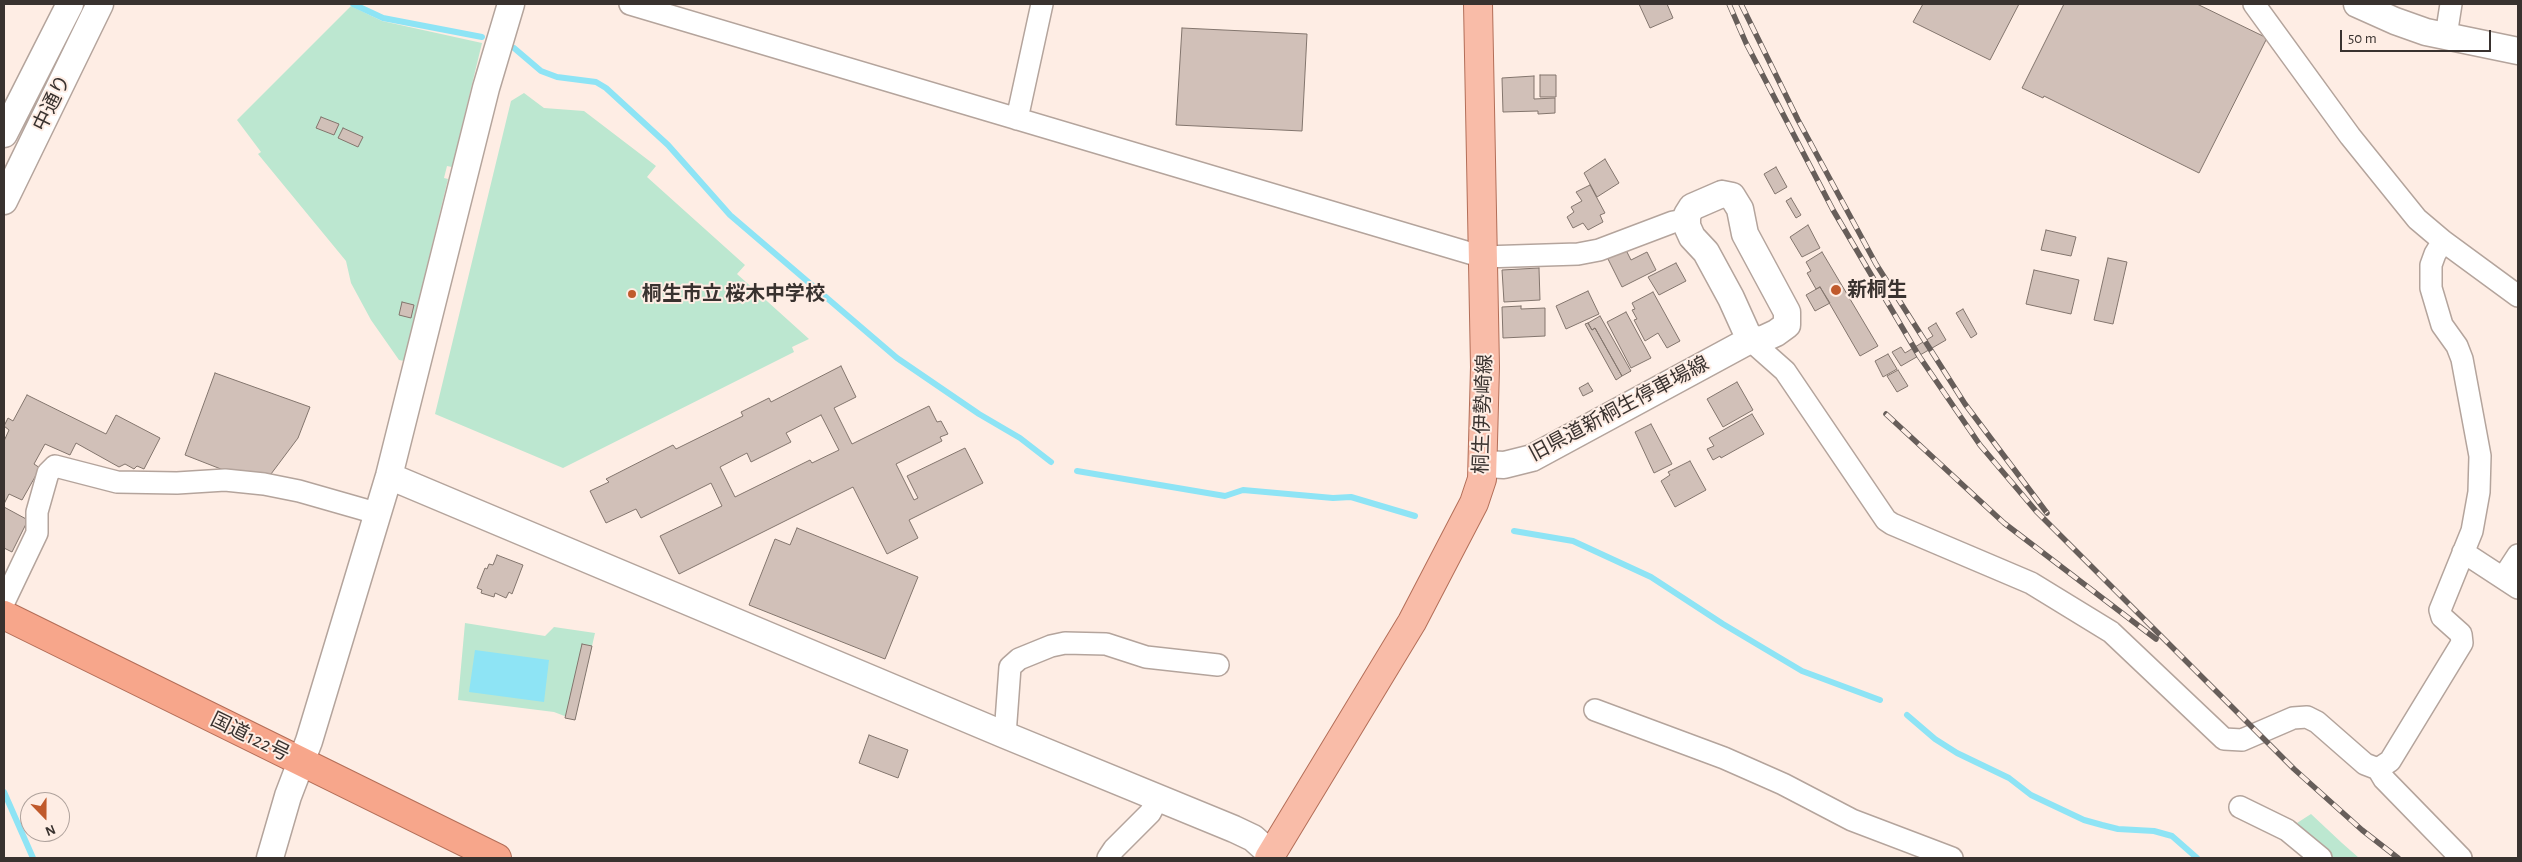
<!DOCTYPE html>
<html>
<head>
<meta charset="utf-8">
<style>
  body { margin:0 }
  #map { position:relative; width:2522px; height:862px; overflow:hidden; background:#feede4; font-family:"Alegreya Sans",sans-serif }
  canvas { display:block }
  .frame { position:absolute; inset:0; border:5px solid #39322f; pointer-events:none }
  .north { position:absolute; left:20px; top:792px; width:50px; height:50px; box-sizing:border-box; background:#feede4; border:1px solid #afa29c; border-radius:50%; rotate:158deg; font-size:14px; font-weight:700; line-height:20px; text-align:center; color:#39322f }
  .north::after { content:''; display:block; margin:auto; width:18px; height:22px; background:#c05a2c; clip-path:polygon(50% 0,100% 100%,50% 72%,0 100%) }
  .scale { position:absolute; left:2340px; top:30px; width:151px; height:22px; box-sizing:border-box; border:2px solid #39322f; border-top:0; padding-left:6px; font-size:15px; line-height:18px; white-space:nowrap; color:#39322f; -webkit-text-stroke:4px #feede4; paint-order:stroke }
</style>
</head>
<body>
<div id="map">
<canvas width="2522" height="862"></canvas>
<div class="frame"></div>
<div class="north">N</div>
<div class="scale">50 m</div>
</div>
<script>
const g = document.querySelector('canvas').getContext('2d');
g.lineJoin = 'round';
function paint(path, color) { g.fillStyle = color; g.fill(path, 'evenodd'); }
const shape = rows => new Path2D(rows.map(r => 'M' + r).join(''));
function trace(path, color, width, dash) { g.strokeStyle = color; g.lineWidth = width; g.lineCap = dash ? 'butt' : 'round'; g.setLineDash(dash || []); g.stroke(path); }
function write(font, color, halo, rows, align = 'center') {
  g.font = font + ' "Alegreya Sans","Noto Sans JP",sans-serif'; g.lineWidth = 4; g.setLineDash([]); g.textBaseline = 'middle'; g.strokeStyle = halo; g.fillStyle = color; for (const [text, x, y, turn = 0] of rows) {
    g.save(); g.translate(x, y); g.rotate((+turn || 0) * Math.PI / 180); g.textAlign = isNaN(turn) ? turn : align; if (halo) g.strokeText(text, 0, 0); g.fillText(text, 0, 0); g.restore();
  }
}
const green = shape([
  [351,6,382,21,482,43,452,167,447,166,444,178,448,179,404,361,399,360,371,320,351,283,346,261,258,154,261,152,237,120],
  [524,93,544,108,584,111,656,166,647,177,745,265,737,274,809,339,792,347,794,352,563,468,435,414,511,101],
  [465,623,545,636,554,627,595,633,575,720,554,712,458,700],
  [2311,814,2342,843,2359,858,2333,858,2297,823]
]);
const water = shape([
  [475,650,549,660,544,702,469,692]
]);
const stream = shape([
  [353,4,383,18,482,37],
  [514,48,541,71,557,77,596,82,606,88,668,145,730,215,897,358,979,414,1020,438,1051,462],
  [1077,471,1225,496,1243,490,1333,498,1351,497,1415,516],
  [1514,531,1573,541,1651,577,1723,624,1802,671,1880,700],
  [1907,715,1935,739,1957,753,2009,778,2031,795,2084,820,2102,825,2118,829,2154,831,2172,836,2197,858],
  [4,792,33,858]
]);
const building = shape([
  [1639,4,1667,4,1673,18,1650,28,1639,4],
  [1923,4,2019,4,1990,60,1913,22,1923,4],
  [2064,4,2197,4,2267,38,2199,173,2044,96,2043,98,2022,88,2064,4],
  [1182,28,1307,34,1302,131,1176,125,1182,28],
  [1540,75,1556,75,1556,97,1540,97,1540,75],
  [1534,76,1534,99,1555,98,1555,113,1538,114,1538,111,1503,112,1502,78,1534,76],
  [321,117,339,124,334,135,316,128,321,117],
  [343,128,363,137,358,147,338,138,343,128],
  [1605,159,1619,183,1597,197,1584,173,1605,159],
  [1776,167,1787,187,1775,194,1764,174,1776,167],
  [1590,185,1605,213,1600,215,1603,222,1588,230,1583,223,1573,228,1567,217,1574,212,1571,207,1582,201,1576,192,1590,185],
  [1791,198,1801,215,1796,218,1786,201,1791,198],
  [1808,225,1820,248,1802,257,1790,237,1808,225],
  [2046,230,2076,237,2071,256,2041,250,2046,230],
  [1625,248,1631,260,1647,252,1656,270,1622,287,1607,257,1625,248],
  [1822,252,1878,346,1860,356,1820,287,1816,289,1807,273,1811,271,1806,262,1822,252],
  [2108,258,2127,262,2113,324,2094,320,2108,258],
  [1676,263,1686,281,1659,295,1648,277,1676,263],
  [1539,268,1540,300,1504,302,1502,270,1539,268],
  [2034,270,2079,280,2071,314,2026,304,2034,270],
  [1820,287,1830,303,1815,311,1806,295,1820,287],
  [1588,291,1599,314,1566,329,1556,306,1588,291],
  [1653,292,1680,341,1667,348,1658,333,1645,341,1634,320,1637,319,1632,310,1635,309,1632,303,1653,292],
  [402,302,414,305,411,318,399,315,402,302],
  [1521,306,1521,309,1545,308,1545,336,1503,338,1502,307,1521,306],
  [1963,309,1977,334,1971,338,1956,313,1963,309],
  [1626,312,1651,358,1631,368,1607,322,1626,312],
  [1600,316,1631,371,1622,376,1595,328,1592,330,1588,323,1600,316],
  [1588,323,1592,330,1595,328,1622,376,1616,380,1585,324,1588,323],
  [1936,323,1946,340,1901,366,1892,352,1901,347,1905,353,1933,336,1928,328,1936,323],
  [1888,354,1897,369,1883,377,1875,361,1888,354],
  [841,366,856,397,834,408,852,444,929,406,937,422,941,421,948,434,940,437,942,441,896,464,914,500,918,498,907,476,965,448,983,483,909,520,918,538,887,554,853,487,679,574,660,536,722,506,711,483,641,518,636,509,606,523,590,491,609,482,606,479,673,445,676,449,743,416,741,412,769,398,771,402,841,366],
  [821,415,839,450,812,463,810,460,735,497,720,467,747,453,751,462,791,442,786,433,821,415],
  [1898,370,1908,386,1897,392,1887,376,1898,370],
  [215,373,310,407,298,438,271,474,226,471,185,455,215,373],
  [1737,382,1753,410,1723,427,1707,399,1737,382],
  [1588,383,1593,391,1583,396,1579,388,1588,383],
  [27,395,106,434,116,415,160,438,144,469,137,466,134,469,125,464,119,467,76,443,70,455,45,444,34,464,40,468,22,500,9,494,4,504,4,441,9,430,4,426,8,418,13,421,27,395],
  [1752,414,1764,434,1721,458,1720,456,1713,460,1707,449,1714,446,1709,438,1752,414],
  [1651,424,1672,464,1654,473,1635,432,1651,424],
  [1690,461,1706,490,1675,507,1661,481,1670,475,1668,472,1690,461],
  [4,507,28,520,12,552,4,548,4,507],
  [797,528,918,577,885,659,749,605,775,539,790,545,797,528],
  [497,555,523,565,512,594,509,592,506,598,495,593,494,597,481,593,482,590,477,588,485,568,487,569,489,564,493,565,497,555],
  [582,644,592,646,575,720,565,718,582,644],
  [869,735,908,750,898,778,859,763,869,735]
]);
const minor = shape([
  [630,4,1483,257,1578,254,1599,250,1673,222,1685,220],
  [2254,4,2350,136,2417,219,2443,241,2518,296],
  [2446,36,2451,4],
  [1017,119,1042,4],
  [1750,340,1785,371,1886,520,1892,524,2031,583,2111,632,2224,739,2242,740,2293,718,2307,717,2317,722,2365,764,2378,769,2390,761,2462,643,2461,634,2442,617,2440,610,2472,531,2479,492,2480,456,2462,359,2457,346,2442,325,2431,288,2431,265,2435,254,2443,241],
  [2463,552,2518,588],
  [2503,578,2518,555],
  [4,602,37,533,37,512,48,473,55,466,117,482,177,483,225,480,264,484,299,491,376,513],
  [1595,710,1724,758,1783,784,1852,820,1952,858],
  [1005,735,1010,667,1019,659,1051,646,1065,643,1106,644,1146,657,1218,665],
  [2378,769,2384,779,2461,858],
  [2240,807,2287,830,2321,858],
  [1108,858,1114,849,1150,813,1158,798]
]);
const tertiary = shape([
  [2357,4,2395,21,2426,32,2518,51],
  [4,134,70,4],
  [1722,194,1732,196,1740,209,1745,234,1787,312,1787,325,1776,333,1763,339,1750,340,1731,298,1706,252,1692,237,1687,226,1687,215,1692,207,1722,194],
  [4,201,100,4],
  [1484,464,1504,465,1532,458,1750,340],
  [389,476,1005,735,1234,829,1253,838,1271,854],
  [270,858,288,796,309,741,389,476,486,88,511,4]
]);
const primary = shape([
  [1269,858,1412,622,1474,503,1482,479,1485,367,1478,4]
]);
const trunk = shape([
  [4,615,497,858]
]);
const rail = shape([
  [1729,4,1746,43,1833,210,1919,356,1980,445,2036,511,2294,769,2362,830,2398,858],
  [1741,4,1798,120,1876,264,1965,404,2047,513],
  [1886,414,2004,523,2156,639]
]);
const markers = [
  [1836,290,6,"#c05a2c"],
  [632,294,5,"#c05a2c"]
];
const streetNames = [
  ["中通り",52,103,-64],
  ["旧県道新桐生停車場線",1619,409,-28],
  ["桐生伊勢崎線",1483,414,-88],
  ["国道122号",250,737,26]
];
const poiNames = [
  ["新桐生",1847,290],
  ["桐生市立 桜木中学校",642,294]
];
paint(green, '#bce7d0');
paint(water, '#8ee4f5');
trace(stream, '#8ee4f5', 6);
paint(building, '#d1c0b8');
trace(building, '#83756d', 1);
trace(minor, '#b4a49c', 24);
trace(tertiary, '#b4a49c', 29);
trace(primary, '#b36e58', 30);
trace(trunk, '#b36e58', 30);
trace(minor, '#fff', 21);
trace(tertiary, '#fff', 26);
trace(primary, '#f9bca8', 28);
trace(trunk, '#f7a68b', 28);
trace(rail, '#675e5a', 5.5);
trace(rail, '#feede4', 4, [11]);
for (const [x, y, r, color] of markers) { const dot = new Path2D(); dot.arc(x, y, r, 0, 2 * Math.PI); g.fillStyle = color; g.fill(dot); trace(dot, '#feede4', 2); }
write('20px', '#39322f', '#feede4', streetNames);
write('bold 20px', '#39322f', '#feede4', poiNames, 'left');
</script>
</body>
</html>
